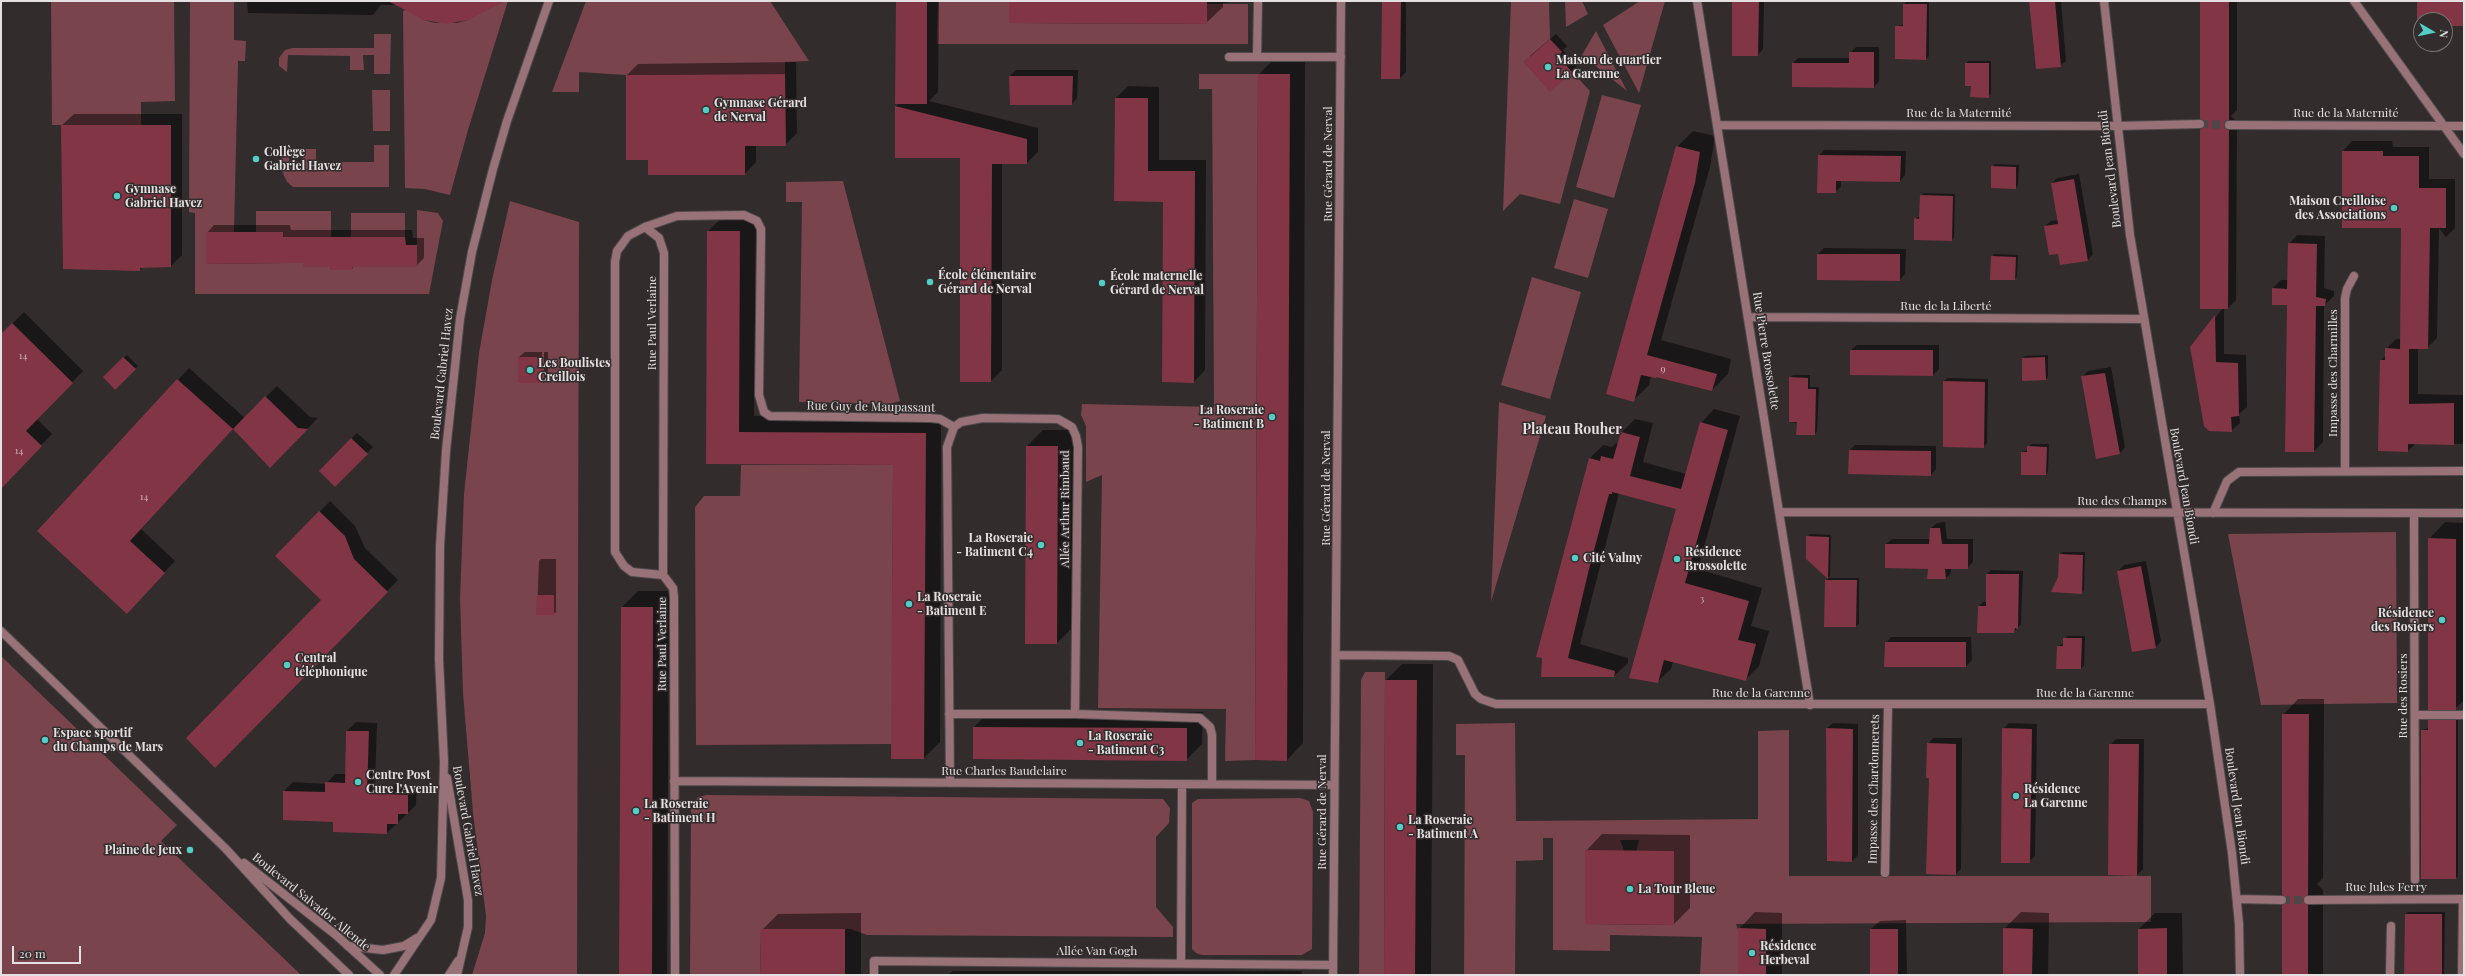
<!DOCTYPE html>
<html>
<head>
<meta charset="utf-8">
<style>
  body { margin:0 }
  #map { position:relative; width:2465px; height:976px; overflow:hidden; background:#322c2d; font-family:"Playfair Display",serif }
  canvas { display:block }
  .frame { position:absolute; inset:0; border:2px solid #e4e0e1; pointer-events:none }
  .north { position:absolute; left:2413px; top:12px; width:40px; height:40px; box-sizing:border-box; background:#322c2d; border:1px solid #797475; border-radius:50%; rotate:99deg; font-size:11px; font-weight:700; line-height:16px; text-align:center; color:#e4e0e1 }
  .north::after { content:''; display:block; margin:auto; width:14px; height:18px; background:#54cdc7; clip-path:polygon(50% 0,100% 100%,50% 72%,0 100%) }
  .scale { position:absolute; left:12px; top:946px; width:69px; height:18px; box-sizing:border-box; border:2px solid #e4e0e1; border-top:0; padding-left:5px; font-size:12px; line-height:14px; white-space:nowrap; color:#e4e0e1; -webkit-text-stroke:3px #322c2d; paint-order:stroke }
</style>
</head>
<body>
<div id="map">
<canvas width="2465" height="976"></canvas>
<div class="frame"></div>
<div class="north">N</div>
<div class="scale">20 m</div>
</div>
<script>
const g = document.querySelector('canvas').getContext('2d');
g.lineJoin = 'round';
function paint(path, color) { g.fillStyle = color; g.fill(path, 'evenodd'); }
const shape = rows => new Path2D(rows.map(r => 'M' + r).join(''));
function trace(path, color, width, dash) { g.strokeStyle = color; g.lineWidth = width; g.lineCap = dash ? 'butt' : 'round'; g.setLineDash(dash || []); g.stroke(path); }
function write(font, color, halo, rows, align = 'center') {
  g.font = font + ' "Playfair Display",serif'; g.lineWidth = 3; g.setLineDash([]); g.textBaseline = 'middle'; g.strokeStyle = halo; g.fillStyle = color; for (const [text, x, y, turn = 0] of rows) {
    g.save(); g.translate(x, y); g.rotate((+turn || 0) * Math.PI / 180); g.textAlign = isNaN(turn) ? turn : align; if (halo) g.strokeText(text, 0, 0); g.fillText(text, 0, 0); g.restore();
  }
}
const green = shape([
  [51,1,174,1,175,101,141,102,141,125,52,125],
  [190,1,234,1,234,40,246,41,245,61,238,61,234,232,206,232,206,264,284,263,283,232,256,232,256,211,331,211,331,237,304,267,330,267,331,270,352,270,352,267,417,267,417,210,438,213,443,221,429,294,195,294,195,213,189,212],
  [493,1,508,1,468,130,450,195,425,189,405,188,403,11,408,9,424,20,435,23,457,23,468,20],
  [586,1,770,1,809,61,785,62,785,74,626,75,579,72,579,92,552,92],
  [938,1,1009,1,1009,23,1207,24,1207,4,1248,4,1248,44,937,44],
  [1511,1,1549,1,1550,39,1524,62,1550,91,1572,72,1590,91,1560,204,1520,194,1503,211],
  [1565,1,1582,1,1588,14,1566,27],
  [1640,1,1665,1,1639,93,1603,25],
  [1596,31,1627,91,1582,55],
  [374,34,391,34,390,74,374,74,374,55,363,55,364,70,350,70,350,56,288,55,287,72,279,66,279,58,285,50,293,48,374,48],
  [1199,74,1258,74,1255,760,1225,761,1226,709,1098,708,1102,475,1086,482,1086,426,1081,415,1082,404,1214,407,1212,89,1199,89],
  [372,90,390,90,390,131,373,131],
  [1602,95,1641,105,1614,198,1576,187],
  [289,144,289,161,302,162,303,149,316,149,316,162,374,162,374,145,389,145,389,187,293,187,287,182,282,171,281,149],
  [843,181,900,401,889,404,799,402,802,202,786,202,786,182],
  [1574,199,1608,209,1588,278,1554,268],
  [510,201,579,222,577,975,472,975,485,933,486,916,473,813,463,693,460,598,464,494,479,353,492,280],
  [518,357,543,357,543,383,518,383],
  [537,595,554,596,554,615,537,615],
  [351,213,405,213,405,237,351,237],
  [1532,277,1581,292,1550,399,1501,385],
  [1499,402,1546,416,1491,602],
  [741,465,893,465,892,744,696,745,695,507,704,496,740,496],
  [2396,532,2397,703,2261,705,2228,534],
  [1,656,177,825,161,841,301,975,1,975],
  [1365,672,1385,672,1384,975,1359,975,1361,680],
  [1515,723,1516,821,1758,819,1758,731,1789,730,1789,876,2151,876,2151,922,1736,924,1738,930,1738,975,1700,975,1702,937,1610,935,1610,951,1553,950,1553,838,1543,838,1543,860,1516,861,1515,975,1518,975,1464,975,1465,755,1456,755,1456,724],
  [1620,840,1639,840,1636,853,1674,851,1674,925,1585,924,1585,851,1625,853],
  [707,795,1163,799,1170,808,1169,823,1156,837,1156,907,1173,927,1173,937,867,935,851,929,761,929,760,975,690,975,691,808,698,797],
  [1300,798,1309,801,1313,812,1312,949,1302,955,1202,955,1196,953,1192,949,1192,803,1198,799]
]);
const shadow = shape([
  [247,1,492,1,446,23,435,22,415,14,405,5,381,5,373,15,248,13],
  [897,1,939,1,938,92,929,101,1038,128,1038,152,1027,163,1002,163,1002,370,991,381,961,157,896,157,896,106,899,103],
  [1010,1,1240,1,1223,3,1223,7,1206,23],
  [1383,1,1406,1,1406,72,1400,78],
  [1734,1,1764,1,1763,49,1758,55],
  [2030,1,2061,1,2066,61,2060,66],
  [2201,1,2237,1,2237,110,2231,116,2237,122,2236,300,2228,308,2224,308,2224,354,2246,355,2247,407,2239,414,2240,423,2231,431,2191,348,2223,308,2207,124],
  [1906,2,1929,2,1929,56,1926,59,1896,58,1896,27,1904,24,1904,4],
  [1556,34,1567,46,1563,50,1577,66,1550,90,1530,56],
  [1856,47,1879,47,1879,81,1874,87,1793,63,1798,58,1850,58,1850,53],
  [1275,58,1305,58,1303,743,1287,760,1259,74],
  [1968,61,1991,61,1991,94,1988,97,1972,85,1966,64],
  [796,62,797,133,785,145,756,145,756,162,745,174,649,159,627,75,638,64],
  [1016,70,1078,70,1077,98,1072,104,1010,76],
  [1128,86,1159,87,1159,160,1206,160,1205,370,1194,382,1164,201,1115,200,1116,98],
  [74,114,182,114,182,255,171,266,143,267,139,270,62,125],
  [1693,131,1715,136,1710,167,1661,340,1731,359,1728,374,1712,390,1657,376,1651,376,1649,385,1633,401,1677,147],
  [2352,141,2392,141,2393,147,2429,147,2429,179,2455,179,2455,228,2446,237,2439,228,2437,338,2427,348,2418,348,2418,394,2464,395,2464,444,2416,443,2408,451,2381,360,2386,355,2386,349,2396,339,2401,339,2402,227,2343,227,2343,151],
  [1824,150,1906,151,1905,175,1900,181,1841,180,1841,187,1835,192,1819,156],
  [1995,164,2019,165,2018,185,2016,188,1992,167],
  [2079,174,2093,254,2088,260,2061,264,2059,253,2045,226,2051,221,2058,220,2052,183,2057,178],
  [1924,193,1955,194,1954,237,1952,240,1915,219,1920,216,1921,196],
  [725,215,756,215,754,416,941,417,940,742,924,758,894,464,707,463,708,231],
  [214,225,290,225,291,230,412,230,413,238,424,238,424,258,416,266,354,266,352,269,304,262,207,233],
  [2297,235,2325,236,2324,288,2334,291,2334,296,2324,305,2323,442,2314,451,2286,451,2288,304,2273,288,2281,280,2288,280,2289,244],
  [1824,248,1906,249,1905,274,1900,280,1818,254],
  [1994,254,2018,255,2017,276,2015,279,1992,257],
  [24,312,83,371,37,419,52,434,1,488,1,335],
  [1857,345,1939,345,1939,369,1933,375,1851,350],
  [525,352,548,352,548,376,543,382,519,357],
  [542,352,544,352,544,378,542,378],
  [127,355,138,366,115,389,104,377],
  [2048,355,2048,377,2046,379,2023,358,2025,356],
  [2111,367,2125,447,2120,453,2082,377,2088,371],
  [189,368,245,418,277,386,310,417,318,418,270,466,233,428,141,529,175,561,138,601,39,531],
  [1793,375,1810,375,1810,387,1819,387,1817,431,1815,434,1798,423,1790,422,1790,378],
  [1948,378,1988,379,1987,443,1983,447,1944,381],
  [1714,409,1740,416,1698,569,1762,588,1751,626,1769,631,1759,666,1746,679,1673,662,1671,669,1657,682,1677,508,1619,493,1580,644,1628,658,1628,663,1614,676,1542,676,1590,458,1603,445,1612,447,1616,443,1618,444,1622,432,1635,419,1653,423,1643,462,1686,474,1701,423],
  [1043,430,1074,430,1073,627,1057,643,1027,446],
  [357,433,373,447,335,486,320,471],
  [2031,444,2049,444,2048,471,2046,474,2022,452,2028,450],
  [1855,445,1936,446,1936,469,1931,475,1850,450],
  [330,501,355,526,365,548,398,580,215,766,322,600,277,556],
  [1945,522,1947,539,1973,539,1973,562,1967,568,1951,568,1951,573,1946,578,1886,544,1892,539,1931,539,1931,528,1937,523],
  [2445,522,2464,523,2464,700,2456,708,2429,539],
  [1810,534,1831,535,1830,576,1828,578,1807,558,1807,537],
  [2062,552,2085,552,2084,590,2081,593,2059,577,2060,555],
  [541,559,556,559,556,612,553,614,537,614,539,561],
  [2146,561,2161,641,2156,647,2118,571,2124,565],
  [1991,570,2023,571,2021,624,2014,632,1979,606,1983,602,1987,602,1987,574],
  [1828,578,1859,578,1859,624,1856,626,1826,581],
  [638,591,669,591,667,975,620,975,622,607],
  [2067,636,2085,636,2084,666,2081,668,2058,646,2064,644],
  [1891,637,1971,637,1972,660,1966,666,1886,643],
  [1402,664,1433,664,1431,975,1385,975,1386,680],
  [2298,699,2324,699,2323,878,2317,884,2323,890,2323,975,2283,975,2289,900,2283,715],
  [990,711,1203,712,1202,744,1186,760,974,758,974,727],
  [2432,718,2458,718,2458,876,2456,878,2422,730,2429,728,2429,721],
  [356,722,377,723,375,785,417,786,416,805,387,833,334,821,284,791,293,782,326,784,335,774,346,774,347,731],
  [1833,723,1858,724,1858,855,1852,861,1827,728],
  [2009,723,2037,724,2035,856,2029,862,2003,729],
  [1933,738,1962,738,1961,869,1956,874,1928,744],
  [2116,739,2144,739,2143,869,2137,875,2110,745],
  [1602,834,1690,835,1690,908,1674,924,1586,851],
  [1755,912,1782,913,1782,975,1739,975,1739,929],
  [2021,912,2049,913,2048,975,2004,975,2004,929],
  [2408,912,2445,912,2444,975,2405,975,2406,914],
  [861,913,861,975,761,975,762,930,778,914],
  [2155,913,2182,913,2183,975,2139,975,2139,929],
  [1906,920,1907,975,1871,975,1871,929,1880,921],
  [953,971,1302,971,1301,975,948,975]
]);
const building = shape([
  [388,1,505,1,468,20,446,24,424,20],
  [896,1,927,1,927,104,895,104],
  [1009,1,1207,1,1207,24,1009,23],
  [1382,1,1401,1,1400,79,1381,79],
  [1732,1,1759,2,1758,56,1732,56],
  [2029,1,2055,1,2061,67,2036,69],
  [2200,1,2229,1,2229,120,2224,125,2229,130,2228,309,2200,309,2200,130,2205,124,2200,119],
  [2417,1,2464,1,2464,26,2445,26,2445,20,2417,19],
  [1903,4,1927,4,1926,60,1895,59,1895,26,1903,26],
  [1550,39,1562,52,1558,56,1572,72,1550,92,1524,62],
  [1849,52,1874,52,1874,88,1792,87,1792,63,1849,63],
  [1965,63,1989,63,1989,98,1970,97,1971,86,1965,86],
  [785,74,786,146,745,146,745,175,648,175,648,160,626,160,626,75],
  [1258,74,1290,74,1287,761,1255,760],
  [1009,76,1073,76,1072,105,1010,105],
  [1115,98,1148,98,1148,171,1195,171,1194,383,1162,382,1163,202,1114,201],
  [895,106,1027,139,1027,164,992,164,991,382,960,382,960,158,895,158],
  [61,125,171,125,171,267,140,268,140,271,63,269],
  [1676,146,1700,152,1695,183,1647,355,1717,374,1712,391,1656,377,1656,378,1641,375,1634,402,1606,394],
  [2342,151,2383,151,2383,156,2419,156,2419,188,2446,188,2446,228,2430,228,2428,349,2403,349,2409,349,2409,404,2454,403,2454,445,2408,444,2408,452,2378,451,2380,360,2385,360,2385,348,2400,349,2401,228,2342,228],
  [1818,155,1901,156,1900,182,1836,181,1836,193,1817,193],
  [1991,166,2016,167,2016,189,1991,188],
  [2074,179,2088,261,2060,265,2058,254,2049,255,2044,226,2058,224,2051,183],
  [1920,195,1953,196,1952,241,1914,240,1914,218,1919,219],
  [707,231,740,231,739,432,926,433,924,759,891,759,893,465,706,464],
  [206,232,283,232,283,237,405,237,406,245,417,245,417,267,352,267,352,270,331,270,330,267,303,267,303,263,206,264],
  [2288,243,2317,244,2316,297,2326,299,2325,306,2316,306,2314,452,2285,452,2287,305,2272,305,2272,288,2287,289],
  [1817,254,1900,254,1900,281,1817,280],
  [1991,256,2016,257,2015,280,1990,280],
  [2215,315,2216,362,2238,363,2239,416,2231,417,2232,432,2209,431,2204,426,2190,347],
  [12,323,73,383,26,431,42,446,1,489,1,334],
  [1850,350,1933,350,1933,376,1850,375],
  [123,357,136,369,115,390,103,377],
  [518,357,543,357,543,383,518,383],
  [2045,357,2046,380,2022,381,2022,358],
  [2105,373,2120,454,2096,459,2081,376],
  [1789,377,1808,378,1808,389,1816,389,1815,435,1796,435,1797,422,1789,422],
  [177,379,233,429,130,541,165,573,127,614,37,531],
  [1943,381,1985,382,1984,448,1943,447],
  [265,396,298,428,308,429,270,468,233,429],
  [1700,422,1728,430,1685,583,1749,601,1738,640,1756,644,1746,681,1664,660,1658,683,1629,678,1676,509,1612,492,1612,494,1609,494,1589,569,1568,658,1615,671,1614,677,1541,677,1542,658,1536,657,1589,458,1600,461,1601,456,1613,459,1621,432,1640,437,1630,476,1681,489],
  [351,438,368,454,335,487,319,471],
  [1026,446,1058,446,1057,644,1025,644],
  [2027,446,2047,447,2046,475,2021,475,2021,452,2027,452],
  [1849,450,1931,451,1931,476,1848,474],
  [319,511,345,536,354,559,388,592,215,768,186,738,321,600,275,556],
  [1930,528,1940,528,1942,544,1968,544,1968,569,1945,569,1946,579,1927,579,1928,569,1885,568,1885,544,1929,544],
  [1806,536,1829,537,1828,579,1806,559],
  [2428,538,2456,539,2456,710,2428,710],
  [2059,554,2083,555,2082,594,2051,592,2058,577],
  [2141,566,2156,648,2132,652,2117,571],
  [1986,574,2019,574,2018,629,2015,628,2014,633,1977,633,1978,606,1986,606],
  [1825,580,1857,580,1856,627,1824,627],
  [537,595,554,595,554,615,536,615],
  [621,607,653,607,652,975,619,975],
  [2063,638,2082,638,2081,669,2056,669,2057,646,2063,646],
  [1885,642,1966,642,1966,667,1884,667],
  [1385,680,1417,680,1415,975,1384,975],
  [2282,714,2309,714,2308,895,2303,900,2308,905,2308,975,2282,975,2282,905,2286,903,2287,900,2282,894],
  [2428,720,2456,720,2456,879,2421,879,2421,730,2428,730],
  [973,727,1187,728,1187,761,973,759],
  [1826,728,1853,729,1852,862,1827,861],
  [2002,728,2032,729,2030,863,2001,863],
  [346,731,369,731,367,793,408,795,408,814,398,814,398,824,387,824,387,834,333,832,333,822,283,820,283,791,325,792,325,782,345,783],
  [1927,743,1956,744,1956,875,1926,874,1929,778,1926,778],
  [2109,744,2139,744,2137,876,2108,875],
  [1585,850,1674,851,1674,925,1585,924],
  [2405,914,2442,914,2442,975,2404,975],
  [1738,928,1766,929,1766,975,1738,975],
  [2003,928,2033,929,2032,975,2003,975],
  [2167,928,2167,975,2138,975,2138,929],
  [761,929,845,929,845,975,760,975],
  [1870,929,1898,929,1898,975,1870,975]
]);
const pedestrianTunnel = shape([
  [2200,124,2229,125]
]);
const minorTunnel = shape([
  [2282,900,2308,900]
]);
const pedestrian = shape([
  [2229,125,2444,126],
  [2117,126,2200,124]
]);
const minor = shape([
  [1697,1,1810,705],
  [2104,1,2130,235,2210,704,2232,853,2239,924,2240,975],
  [2354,1,2464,154],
  [1229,57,1341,57],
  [1257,57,1258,1],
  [1717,125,2117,126],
  [2444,126,2464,126],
  [645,227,659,238,664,253,663,575,673,588,674,597,675,975],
  [1748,317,2143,319],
  [2345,471,2345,298,2347,289,2354,276],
  [1779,512,2464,513],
  [2213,513,2227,481,2239,472,2464,471],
  [2414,513,2415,880],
  [663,575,632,572,624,566,615,552,615,262,617,251,623,243,628,236,645,227,677,216,744,215,757,221,761,229,761,238,759,395,764,412,770,416,930,418,940,419,954,427],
  [1337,655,1449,656,1458,660,1475,694,1481,699,1496,704,2210,704],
  [949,714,1075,714,1200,718,1210,727,1212,735,1212,784],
  [2415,715,2464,715],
  [447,778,468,900,468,927,457,975],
  [674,781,1334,785],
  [950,783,947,447,954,427,961,422,983,418,1058,419,1072,427,1076,436,1078,447,1075,714],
  [1885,873,1888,706],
  [2237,899,2282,900],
  [2308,900,2464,899],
  [348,946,383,950,404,946,417,938],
  [1181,963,1182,784],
  [394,975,431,920,441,878,444,762,439,659,440,546,446,451,460,319,472,252,493,169,507,121,549,1],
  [449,975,458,961],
  [874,975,874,961,1333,965],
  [1333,975,1341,1],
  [2390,975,2391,926],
  [2462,975,2463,899]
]);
const tertiary = shape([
  [1,631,226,849,290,919,349,975],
  [244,863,336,935,380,975]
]);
const markers = [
  [1548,67,4,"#54cdc7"],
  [706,110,4,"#54cdc7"],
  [256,159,4,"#54cdc7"],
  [117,196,4,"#54cdc7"],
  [2394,208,4,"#54cdc7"],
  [930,282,4,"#54cdc7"],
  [1102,283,4,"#54cdc7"],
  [530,370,4,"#54cdc7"],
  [1272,417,4,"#54cdc7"],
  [1041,545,4,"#54cdc7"],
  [1575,558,4,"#54cdc7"],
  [1677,559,4,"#54cdc7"],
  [909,604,4,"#54cdc7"],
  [2442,620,4,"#54cdc7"],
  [287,665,4,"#54cdc7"],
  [45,740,4,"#54cdc7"],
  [1080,743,4,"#54cdc7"],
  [358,782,4,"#54cdc7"],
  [2016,796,4,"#54cdc7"],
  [636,811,4,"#54cdc7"],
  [1400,827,4,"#54cdc7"],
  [190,850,4,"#54cdc7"],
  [1630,889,4,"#54cdc7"],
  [1752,953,4,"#54cdc7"]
];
const numberNames = [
  ["14",23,356],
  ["9",1663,369],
  ["14",19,451],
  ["14",144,497],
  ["3",1702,599]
];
const poiNames = [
  ["Maison de quartier",1556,60],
  ["La Garenne",1556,74],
  ["Gymnase Gérard",714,103],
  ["de Nerval",714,117],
  ["Collège",264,152],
  ["Gabriel Havez",264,166],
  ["Gymnase",125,189],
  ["Gabriel Havez",125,203],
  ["Maison Creilloise",2386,201,"right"],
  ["des Associations",2386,215,"right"],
  ["École élémentaire",938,275],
  ["Gérard de Nerval",938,289],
  ["École maternelle",1110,276],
  ["Gérard de Nerval",1110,290],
  ["Les Boulistes",538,363],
  ["Creillois",538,377],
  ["La Roseraie",1264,410,"right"],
  ["- Batiment B",1264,424,"right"],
  ["La Roseraie",1033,538,"right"],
  ["- Batiment C4",1033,552,"right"],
  ["Résidence",1685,552],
  ["Brossolette",1685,566],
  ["Cité Valmy",1583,558],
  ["La Roseraie",917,597],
  ["- Batiment E",917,611],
  ["Résidence",2434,613,"right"],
  ["des Rosiers",2434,627,"right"],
  ["Central",295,658],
  ["téléphonique",295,672],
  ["Espace sportif",53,733],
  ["du Champs de Mars",53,747],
  ["La Roseraie",1088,736],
  ["- Batiment C3",1088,750],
  ["Centre Post",366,775],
  ["Cure l'Avenir",366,789],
  ["Résidence",2024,789],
  ["La Garenne",2024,803],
  ["La Roseraie",644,804],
  ["- Batiment H",644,818],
  ["La Roseraie",1408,820],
  ["- Batiment A",1408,834],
  ["Plaine de Jeux",182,850,"right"],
  ["La Tour Bleue",1638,889],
  ["Résidence",1760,946],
  ["Herbeval",1760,960]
];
const streetNames = [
  ["Rue de la Maternité",1959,113],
  ["Rue de la Maternité",2346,113],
  ["Rue Gérard de Nerval",1328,164,-90],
  ["Boulevard Jean Biondi",2110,169,-97],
  ["Rue de la Liberté",1946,306],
  ["Rue Paul Verlaine",652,323,-90],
  ["Rue Pierre Brossolette",1766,351,81],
  ["Impasse des Charmilles",2333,373,-90],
  ["Boulevard Gabriel Havez",442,374,-84],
  ["Rue Guy de Maupassant",871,407,1],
  ["Boulevard Jean Biondi",2184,486,80],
  ["Rue Gérard de Nerval",1326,488,-90],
  ["Rue des Champs",2122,501],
  ["Allée Arthur Rimbaud",1065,509,-90],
  ["Rue Paul Verlaine",662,644,-90],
  ["Rue de la Garenne",1761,693],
  ["Rue de la Garenne",2085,693],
  ["Rue des Rosiers",2403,696,-90],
  ["Rue Charles Baudelaire",1004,771],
  ["Impasse des Chardonnerets",1874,789,-89],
  ["Boulevard Jean Biondi",2237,806,82],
  ["Rue Gérard de Nerval",1322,812,-90],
  ["Boulevard Gabriel Havez",468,831,80],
  ["Rue Jules Ferry",2386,887],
  ["Boulevard Salvador Allende",311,902,39],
  ["Allée Van Gogh",1097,951]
];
const quarterNames = [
  ["Plateau Rouher",1572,430]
];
paint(green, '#79444c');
paint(shadow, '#0007');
paint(building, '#823544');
trace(pedestrianTunnel, '#4d4748', 8, [8, 4]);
trace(minorTunnel, '#4d4748', 8, [8, 4]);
trace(pedestrian, '#4e494a', 10);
trace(minor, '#4e494a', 10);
trace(tertiary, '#4e494a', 10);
trace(pedestrian, '#987277', 8);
trace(minor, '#987277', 8);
trace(tertiary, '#987277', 8);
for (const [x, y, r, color] of markers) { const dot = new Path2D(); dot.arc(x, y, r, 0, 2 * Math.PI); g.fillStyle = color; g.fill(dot); trace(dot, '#322c2d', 1.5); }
write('10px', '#ccb5ba', null, numberNames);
write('bold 12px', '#e4e0e1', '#322c2d', poiNames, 'left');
write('12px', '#e4e0e1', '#322c2d', streetNames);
write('bold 14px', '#e6dedf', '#322c2d', quarterNames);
</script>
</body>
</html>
